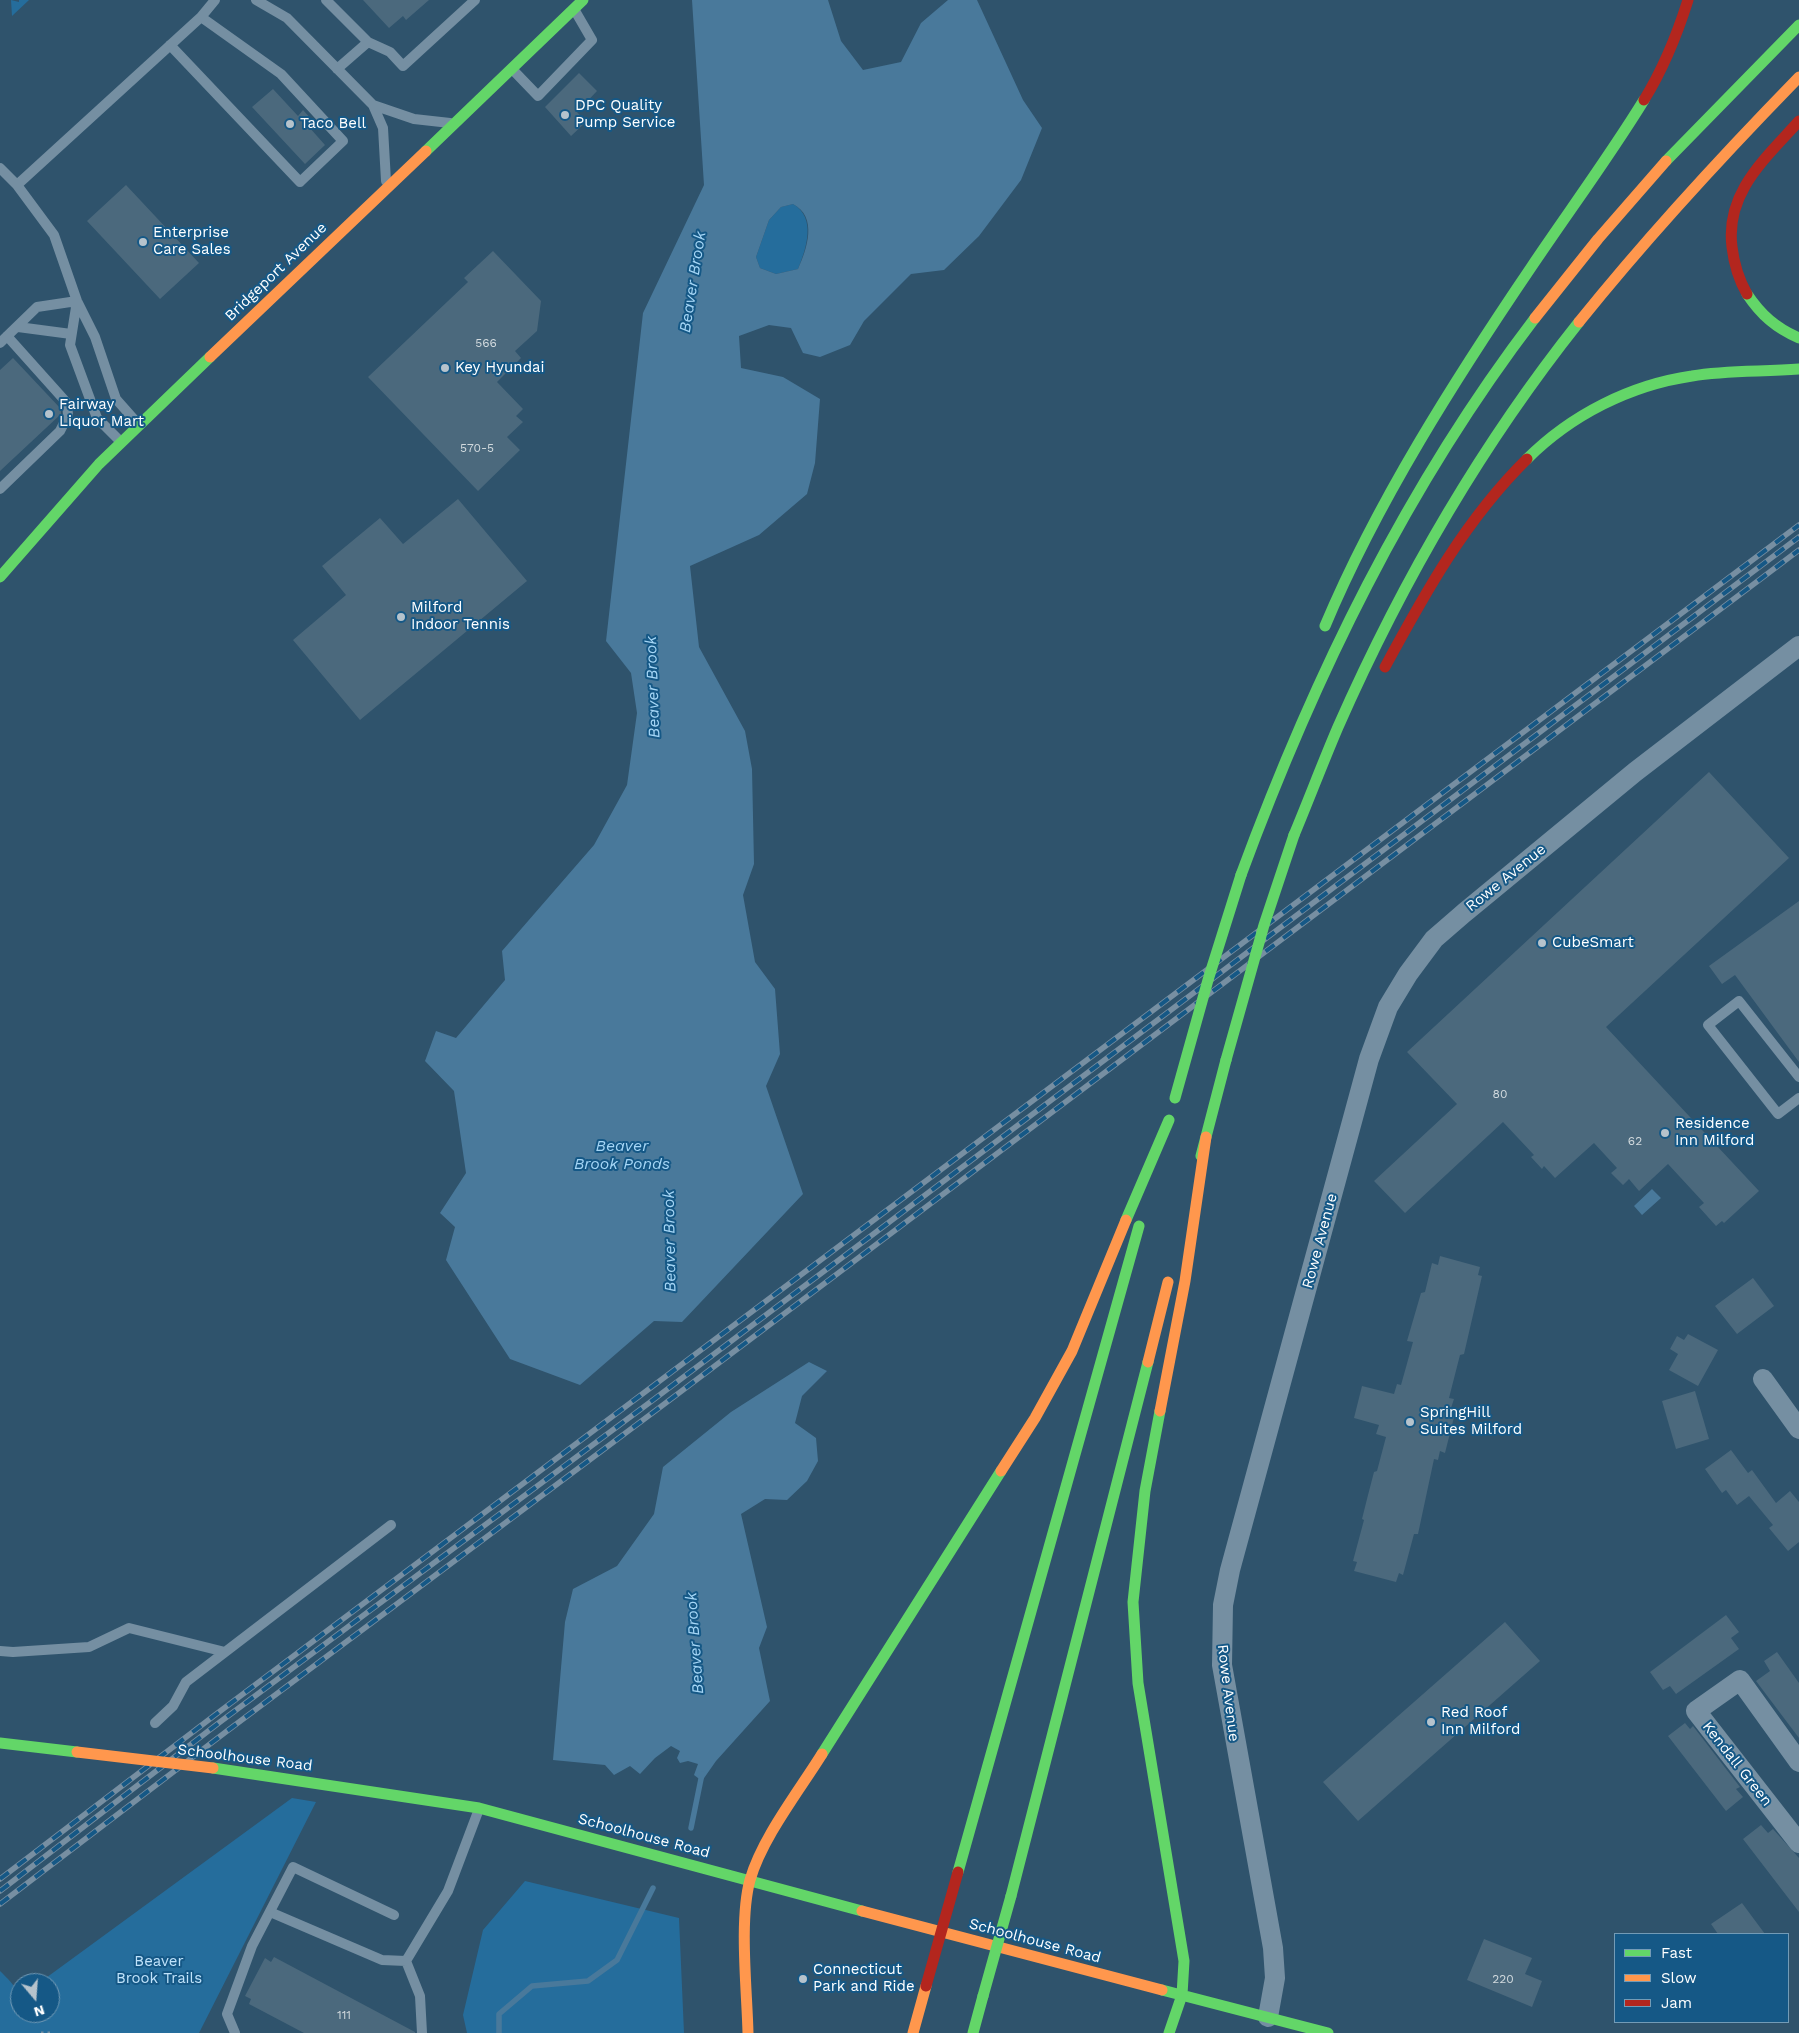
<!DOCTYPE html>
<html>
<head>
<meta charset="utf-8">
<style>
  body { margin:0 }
  #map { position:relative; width:1799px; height:2033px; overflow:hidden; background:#2f536c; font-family:"Work Sans",sans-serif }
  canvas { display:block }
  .legend { position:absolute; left:1614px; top:1933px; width:175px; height:90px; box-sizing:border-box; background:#155886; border:1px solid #739bb6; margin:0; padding:6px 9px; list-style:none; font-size:15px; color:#fff }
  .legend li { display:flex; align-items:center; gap:10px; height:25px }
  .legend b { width:25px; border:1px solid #739bb6 }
  .north { position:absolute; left:10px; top:1973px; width:50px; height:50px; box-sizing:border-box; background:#155886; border:1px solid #739bb6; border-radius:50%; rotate:162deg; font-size:14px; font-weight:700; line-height:20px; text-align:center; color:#fff }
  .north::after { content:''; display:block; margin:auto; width:18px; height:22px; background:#b6c3cc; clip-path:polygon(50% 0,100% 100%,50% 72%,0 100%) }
</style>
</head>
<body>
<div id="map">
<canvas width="1799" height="2033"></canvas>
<ul class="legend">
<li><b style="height:6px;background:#63d668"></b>Fast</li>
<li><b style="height:6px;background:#ff974d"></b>Slow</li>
<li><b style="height:6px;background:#b3261e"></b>Jam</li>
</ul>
<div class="north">N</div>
</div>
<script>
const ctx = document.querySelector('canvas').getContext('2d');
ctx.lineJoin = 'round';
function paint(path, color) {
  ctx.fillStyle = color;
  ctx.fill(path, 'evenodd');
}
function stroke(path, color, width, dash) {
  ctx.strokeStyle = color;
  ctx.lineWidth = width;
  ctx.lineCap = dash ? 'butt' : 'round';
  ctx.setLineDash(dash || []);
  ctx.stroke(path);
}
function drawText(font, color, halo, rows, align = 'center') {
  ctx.font = font + ' "Work Sans",sans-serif';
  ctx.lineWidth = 4;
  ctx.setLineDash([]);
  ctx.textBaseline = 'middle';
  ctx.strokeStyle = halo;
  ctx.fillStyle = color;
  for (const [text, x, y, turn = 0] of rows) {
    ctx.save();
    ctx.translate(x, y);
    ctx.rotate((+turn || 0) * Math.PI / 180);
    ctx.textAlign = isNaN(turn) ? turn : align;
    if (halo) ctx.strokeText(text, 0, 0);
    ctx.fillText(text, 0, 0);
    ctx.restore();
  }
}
paint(new Path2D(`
  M11,0L19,2V0H29L12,16Z
  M793,204C817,218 806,249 798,269L776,274L760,268L756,257L769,220L781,207Z
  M292,1798L316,1802L199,2033H0V1971C16,1987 20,1990 20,2013H50V1983H39Z
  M525,1881L679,1918L684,2033H467L463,2015L483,1930Z`), '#256d9c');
paint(new Path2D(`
  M692,0H828L841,41L863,70L901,62L921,23L948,0H977L1023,100L1042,128L1021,180L979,236L944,270L911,274L864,321L850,345L820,357L803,353L791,328L769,325L739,336L741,368L783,377L820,399L815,463L807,494L759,535L690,566L699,647L745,731L752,769L754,864L743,895L755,962L775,989L780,1054L766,1086L803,1194L682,1322L654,1321L580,1385L510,1359L446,1260L455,1227L440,1213L466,1173L454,1091L425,1061L436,1031L456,1038L505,980L502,951L594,845L627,785L637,713L631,673L606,641L643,313L704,185ZM793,204C818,217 807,249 798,269L776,274L760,268L756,257L769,220L781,207Z
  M1652,1189L1661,1198L1642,1215L1634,1206Z
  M809,1362L827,1371L802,1396L795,1423L816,1438L818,1461L807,1481L787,1500L765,1499L741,1514L767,1627L759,1648L770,1701L716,1761L702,1781L694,1775L698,1764L688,1761L680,1763L677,1758L680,1751L671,1746L655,1758L640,1774L630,1766L614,1775L605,1765L553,1760L565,1622L573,1589L617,1566L654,1514L663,1467L731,1412Z`), '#49799b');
stroke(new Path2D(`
  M691,1828L702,1774
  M499,2033V2014L532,1986L588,1981L617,1960L653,1888`), '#49799b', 5.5);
paint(new Path2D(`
  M363,0H429L406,20L403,16L389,28Z
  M579,73L597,91L577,112L586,122L571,136L545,107Z
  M273,89L298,116L303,110L314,122L309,127L325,145L305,164L252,107Z
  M126,185L199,263L160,299L87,221Z
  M493,251L541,301L537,331L515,351L521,358L497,382L523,409L516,416L523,422L507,437L520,450L478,491L368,377L468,282L464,278Z
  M13,358L61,409V414L0,471V370Z
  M458,499L527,581L360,720L293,640L346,595L322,566L380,518L403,544Z
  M1709,772L1789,858L1606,1027L1759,1191L1724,1223L1722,1221L1716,1226L1699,1207L1704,1203L1668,1164L1639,1191L1629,1179L1623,1185L1611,1173L1617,1168L1594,1143L1555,1178L1544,1166L1542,1169L1531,1157L1534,1155L1503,1122L1405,1213L1374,1181L1457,1104L1407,1052Z
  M1799,901V1062L1735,975L1722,984L1709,966Z
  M1440,1256L1480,1267L1478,1275L1482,1276L1464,1354L1460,1355L1449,1398L1454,1399L1451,1408L1456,1409L1445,1453L1440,1451L1438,1460L1434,1459L1418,1534H1414L1403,1575L1399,1573L1396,1582L1354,1571L1357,1562L1353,1561L1364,1520L1362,1519L1368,1495L1374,1472L1377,1471L1386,1437L1376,1434L1379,1425L1354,1418L1362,1386L1394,1394L1397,1384L1401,1385L1413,1342L1407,1341L1421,1293L1425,1292L1432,1263L1438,1265Z
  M1753,1278L1774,1306L1737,1334L1715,1306Z
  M1688,1334L1718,1350L1698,1386L1669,1370L1678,1354L1670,1349L1677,1336L1684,1340Z
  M1695,1391L1709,1439L1676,1449L1662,1401Z
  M1731,1450L1748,1473L1752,1470L1776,1503L1790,1491L1799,1502V1542L1788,1551L1769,1528L1773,1525L1749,1496L1737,1505L1726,1490L1722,1493L1705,1469Z
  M1726,1615L1739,1632L1731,1638L1739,1649L1676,1694L1670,1686L1663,1690L1650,1672Z
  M1505,1622L1540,1661L1358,1821L1323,1782Z
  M1777,1652L1799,1683V1738L1756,1681L1770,1671L1764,1661Z
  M1685,1723L1690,1729L1693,1726L1740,1787L1736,1789L1743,1797L1726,1811L1668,1736Z
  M1761,1825L1768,1833L1773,1829L1799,1858V1912L1743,1839Z
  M1742,1903L1765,1934H1718L1711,1924Z
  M1484,1939L1532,1958L1525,1974L1542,1981L1532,2007L1467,1980Z
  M274,1957L415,2032V2033H304L249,2004L251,1999L245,1996L265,1958L271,1962Z`), '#4b697d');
stroke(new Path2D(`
  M41,2033H51`), '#758fa2', 3, [2.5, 4]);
stroke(new Path2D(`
  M256,0L287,18L373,105L383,128L386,181
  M326,0L368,42
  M170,45L300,182L343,141L281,74L201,17
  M337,69L368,42L390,52L403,66L475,0
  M512,69L538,96L592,40L574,9
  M373,105L414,119L450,123
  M0,168L17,185L54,235L77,301L95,337L116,399L139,425
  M17,185L201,17L215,0
  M77,301L70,345L97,418L121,442
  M18,327L71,334
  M0,343L37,307L77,301
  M0,489L60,431L68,415L67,403L7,336
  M1799,1077L1739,1001L1708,1025L1778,1114L1799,1098
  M0,1651L13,1652L89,1647L129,1628L225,1652
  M155,1723L173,1706L186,1682L391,1525
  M270,1912L382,1960L406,1961
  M235,2033L227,2014L252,1946L293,1867L394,1915
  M422,2033L420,1996L406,1961L448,1891L479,1809`), '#758fa2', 10);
stroke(new Path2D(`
  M1763,1379L1799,1429
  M1799,1762L1740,1680L1696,1711L1799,1843
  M1268,2017L1275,1978L1273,1948L1222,1665L1223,1605L1230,1570L1369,1059L1388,1007L1408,974L1434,939L1464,913L1635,772L1799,646`), '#758fa2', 20);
stroke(new Path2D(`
  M426,151L583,0
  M1666,161L1799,25
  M1747,294C1761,315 1776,328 1799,338
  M1527,459C1571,415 1630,385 1692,376C1727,370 1763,372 1799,369
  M0,577L99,464L210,357
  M1325,626C1377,502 1456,378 1532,266C1569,211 1609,157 1644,100
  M1294,835C1309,799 1323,762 1338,727C1401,584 1482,444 1579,322
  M1241,875C1314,677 1406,487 1535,318
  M1201,1156L1226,1060
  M1126,1220L1169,1120
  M1160,1411L1145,1491L1133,1602L1138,1683L1184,1961L1182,1995L1169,2033
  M0,1743L77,1752
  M822,1754L1001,1471
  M213,1768L479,1808L862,1911
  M958,1872L1139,1226
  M1011,1896L1148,1362
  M1162,1990L1328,2033
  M973,2033L983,1996`), '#63d668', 11);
stroke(new Path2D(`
  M1535,318L1598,239L1666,161
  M1579,322C1648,236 1722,156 1799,77
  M210,357L426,151
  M1148,1362L1168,1282
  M1160,1411L1185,1281L1206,1137
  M1001,1471L1035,1418L1072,1351L1126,1220
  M862,1911L1162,1990
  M748,2033C747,1990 739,1920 750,1880C762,1838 799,1791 822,1754
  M913,2033L926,1986`), '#ff974d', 11);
stroke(new Path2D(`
  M1644,100C1663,69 1677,35 1688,0
  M1747,294C1739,280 1734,264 1732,247C1725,192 1766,158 1799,121
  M1385,667C1425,593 1466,519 1527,459`), '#b3261e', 11);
const rail = new Path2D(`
  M0,1879L215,1715L1799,525
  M0,1891L220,1722L649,1403L1799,537
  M0,1904L227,1731L655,1411L1799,550`);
stroke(rail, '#778fa2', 5.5);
stroke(rail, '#155886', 4, [11]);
stroke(new Path2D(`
  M1226,1060L1264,925L1294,835
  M1175,1098L1208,980L1241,875
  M983,1996L1011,1896`), '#63d668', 11);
stroke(new Path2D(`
  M77,1752L213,1768`), '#ff974d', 11);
stroke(new Path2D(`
  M926,1986L958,1872`), '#b3261e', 11);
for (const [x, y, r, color] of [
  [565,115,5,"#b6c3cc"],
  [290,124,5,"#b6c3cc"],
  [143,242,5,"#b6c3cc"],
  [445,368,5,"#b6c3cc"],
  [49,414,5,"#b6c3cc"],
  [401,617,5,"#b6c3cc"],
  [1542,943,5,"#b6c3cc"],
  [1665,1133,5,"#b6c3cc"],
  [1410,1422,5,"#b6c3cc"],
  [1431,1722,5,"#b6c3cc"],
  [803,1979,5,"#b6c3cc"]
]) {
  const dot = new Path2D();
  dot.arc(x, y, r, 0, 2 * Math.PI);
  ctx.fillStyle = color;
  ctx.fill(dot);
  stroke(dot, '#155886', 2);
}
drawText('12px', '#d2dade', null, [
  ["566",486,343],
  ["570-5",477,448],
  ["80",1500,1094],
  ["62",1635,1141],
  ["220",1503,1979],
  ["111",344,2015]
]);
drawText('15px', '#fff', '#155886', [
  ["DPC Quality",575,106],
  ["Pump Service",575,123],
  ["Taco Bell",300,124],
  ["Enterprise",153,233],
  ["Care Sales",153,250],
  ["Key Hyundai",455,368],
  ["Fairway",59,405],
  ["Liquor Mart",59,422],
  ["Milford",411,608],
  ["Indoor Tennis",411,625],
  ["CubeSmart",1552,943],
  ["Residence",1675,1124],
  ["Inn Milford",1675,1141],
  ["SpringHill",1420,1413],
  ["Suites Milford",1420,1430],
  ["Red Roof",1441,1713],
  ["Inn Milford",1441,1730],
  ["Connecticut",813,1970],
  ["Park and Ride",813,1987]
], 'left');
drawText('15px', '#fff', '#155886', [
  ["Bridgeport Avenue",276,272,-44],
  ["Rowe Avenue",1506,878,-39],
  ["Rowe Avenue",1320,1241,-75],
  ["Rowe Avenue",1228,1693,83],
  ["Schoolhouse Road",245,1758,7],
  ["Kendall Green",1737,1764,52],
  ["Schoolhouse Road",644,1836,15],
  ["Schoolhouse Road",1035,1941,15]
]);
drawText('15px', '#c0e3fb', '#155886', [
  ["Beaver",159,1962],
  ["Brook Trails",159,1979]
]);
drawText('italic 16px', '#a5d6f6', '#155886', [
  ["Beaver Brook",693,282,-81],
  ["Beaver Brook",653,687,-92],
  ["Beaver",622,1146],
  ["Brook Ponds",622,1164],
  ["Beaver Brook",670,1241,-91],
  ["Beaver Brook",695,1643,-94]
]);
</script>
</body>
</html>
